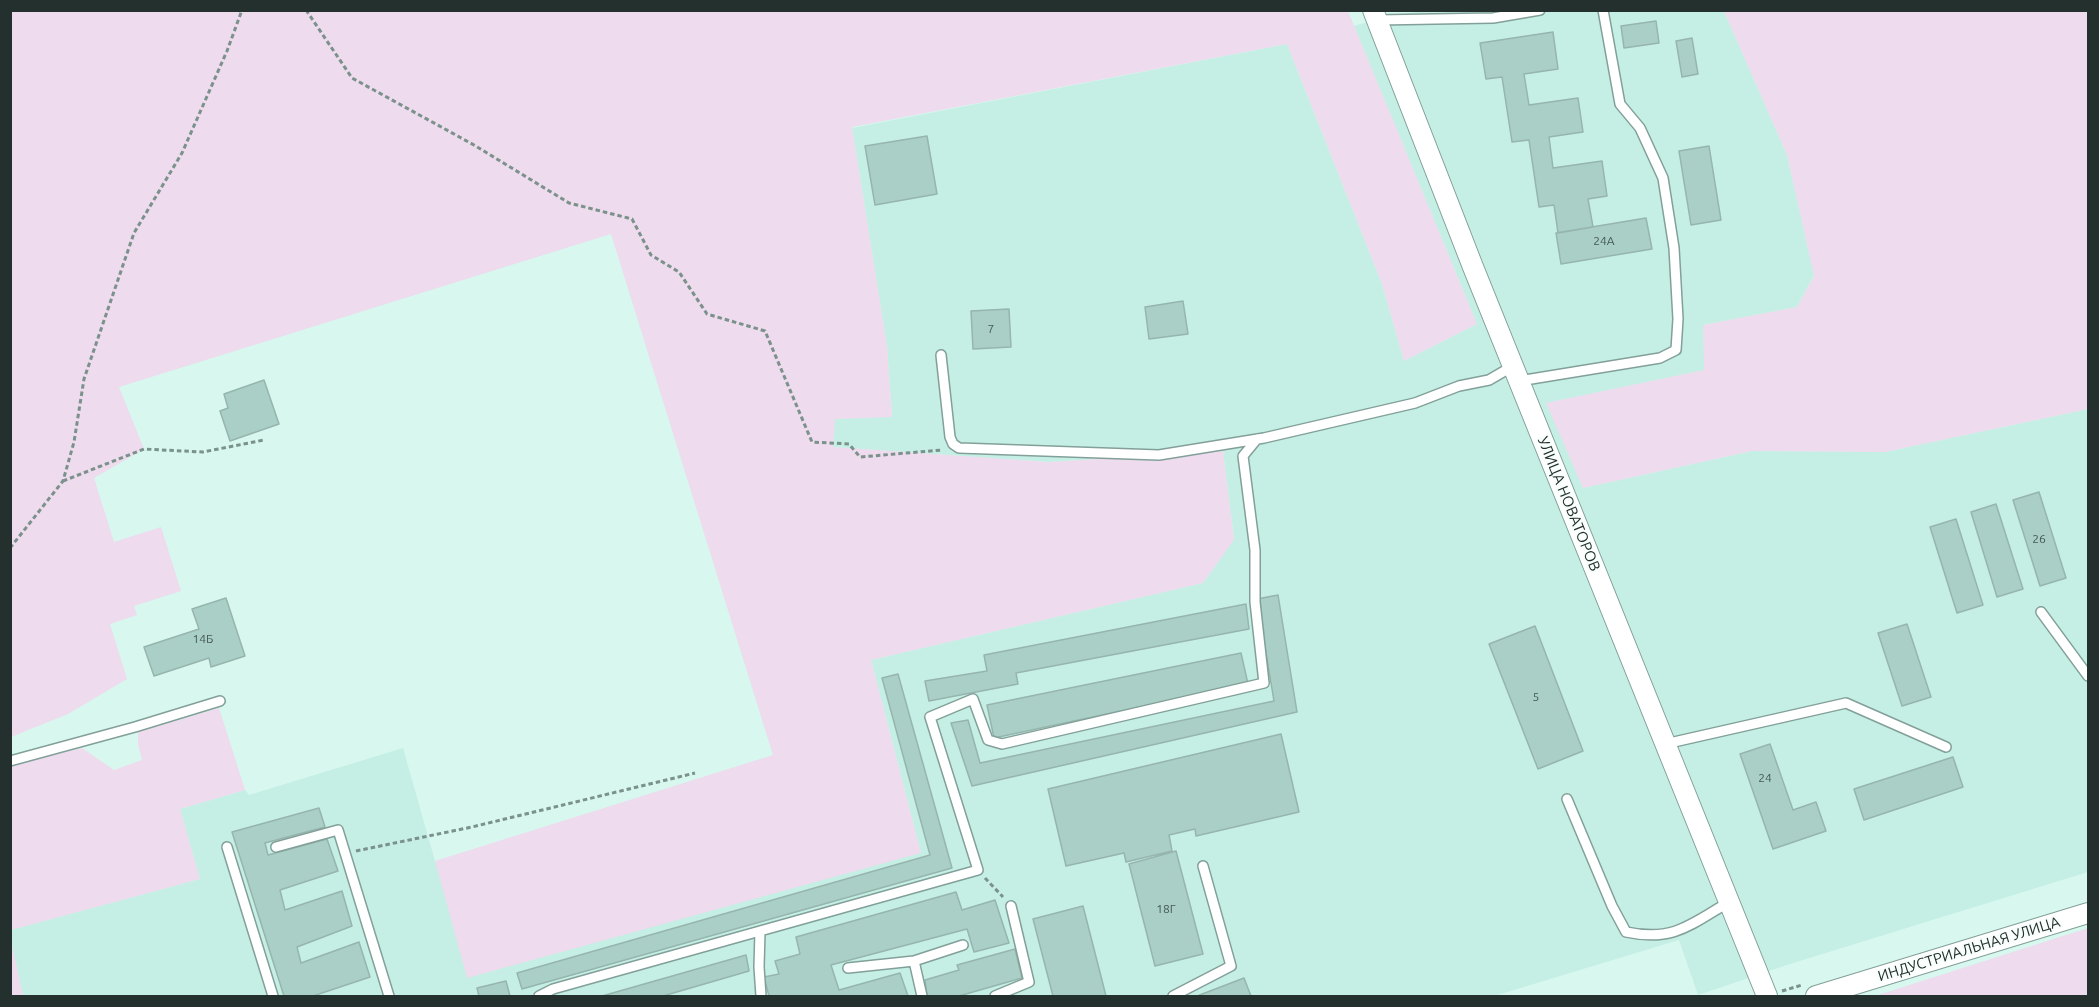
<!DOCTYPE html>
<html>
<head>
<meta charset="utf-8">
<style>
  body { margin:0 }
  #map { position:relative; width:2099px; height:1007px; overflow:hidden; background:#d7f7ef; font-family:Ubuntu,sans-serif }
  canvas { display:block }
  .frame { position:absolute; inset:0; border:12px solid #24302d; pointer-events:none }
</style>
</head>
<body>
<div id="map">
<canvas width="2099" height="1007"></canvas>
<div class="frame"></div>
</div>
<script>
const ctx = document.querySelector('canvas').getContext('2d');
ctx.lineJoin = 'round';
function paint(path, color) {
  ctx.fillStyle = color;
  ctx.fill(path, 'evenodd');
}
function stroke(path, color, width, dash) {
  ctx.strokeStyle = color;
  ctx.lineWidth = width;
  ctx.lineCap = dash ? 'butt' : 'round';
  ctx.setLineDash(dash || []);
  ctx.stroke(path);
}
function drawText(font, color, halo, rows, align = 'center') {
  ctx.font = font + ' Ubuntu,sans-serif';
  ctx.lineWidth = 4.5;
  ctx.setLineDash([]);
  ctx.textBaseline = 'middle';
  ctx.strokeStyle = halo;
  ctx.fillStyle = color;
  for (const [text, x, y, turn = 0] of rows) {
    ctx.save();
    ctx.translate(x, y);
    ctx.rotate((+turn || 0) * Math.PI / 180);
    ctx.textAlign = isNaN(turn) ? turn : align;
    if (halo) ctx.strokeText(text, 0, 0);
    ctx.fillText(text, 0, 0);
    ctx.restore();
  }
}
paint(new Path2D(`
  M1433,10L1724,11L1787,155L1814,275L1797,307L1703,325L1705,370L1547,403L1583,488L1752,451L1885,452L2088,409V872L1790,964L1698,995L1679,940L1494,996H23L11,940L10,930L200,879L180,809L245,790L249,795L403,748L435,861L921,853L871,660L1203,583L1234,539L1223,451L1049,462L833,447L834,419L892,416L887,346L852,128L1287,44L1382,284L1404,361L1477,324L1354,26L1392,15Z`), '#c5efe5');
paint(new Path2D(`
  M11,11H1348L1477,324L1404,361L1382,284L1287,44L852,127L887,346L892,417L835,419L833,447L1049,462L1223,451L1234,540L1203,583L871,660L921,853L467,978L435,861L773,755L611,234L119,387L144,449L94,478L114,542L161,527L181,591L134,606L137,615L110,624L127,679L68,714L11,737Z
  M1724,11H2088V409L1885,452L1752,451L1583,488L1546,403L1704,370L1703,325L1797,307L1814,276L1787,155Z
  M219,708L245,790L180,809L200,879L11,930V765L82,748L114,770L142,760L138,744V732Z
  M2088,928V996H1875Z
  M11,940L23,996H11Z`), '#eedbed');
const building = new Path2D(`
  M1656,21L1659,43L1624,48L1621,26Z
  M1553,32L1558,69L1524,74L1529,105L1578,98L1583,132L1549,137L1553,168L1602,161L1607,196L1588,199L1593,227L1558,233L1554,205L1539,207L1529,140L1512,142L1502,77L1486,79L1480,43Z
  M1692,38L1698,74L1682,77L1676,41Z
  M927,136L937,194L875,205L865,146Z
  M1709,146L1721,220L1691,225L1679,151Z
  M1646,218L1652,249L1561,264L1556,233Z
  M1183,301L1188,334L1149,339L1145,307Z
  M1009,309L1011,347L973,349L971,311Z
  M264,380L279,424L230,441L220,411L228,408L224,394Z
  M2039,492L2066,578L2040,586L2013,500Z
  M1996,504L2023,589L1997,597L1971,512Z
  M1956,519L1983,605L1957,613L1930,527Z
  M1278,595L1297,712L972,786L951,723L968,720L980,763L1274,701L1257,599Z
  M226,598L245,656L211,667L209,658L154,676L144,647L199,629L192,609Z
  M1246,604L1249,629L1016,673L1018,684L929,701L925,681L987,671L984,655Z
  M1907,624L1931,697L1902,706L1878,633Z
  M1535,626L1583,751L1538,769L1489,644Z
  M1241,653L1248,684L994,738L987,705Z
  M898,674L952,868L522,989L517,973L930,855L882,678Z
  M1281,734L1299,812L1196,836L1195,829L1169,835L1172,851L1126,862L1124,853L1066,866L1048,789Z
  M1770,744L1793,810L1816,802L1826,831L1773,849L1740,754Z
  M1953,757L1963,787L1864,820L1854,789Z
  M319,808L325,827L265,843L268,855L327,839L338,871L280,890L285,910L342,891L352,926L297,947L301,963L359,942L370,977L313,996H284L232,832Z
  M1176,851L1203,954L1155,966L1129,864Z
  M956,892L962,910L995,900L1009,943L974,952L967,929L831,965L839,990L900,973L908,996H769L764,977L779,974L775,961L800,954L796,937Z
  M1083,906L1106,996H1053L1033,919Z
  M1015,949L1022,978L959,996H927L925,980L959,970L957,965Z
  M746,955L749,971L663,996H602Z
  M1244,978L1251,996H1197Z
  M506,981L510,996H479L477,988Z`);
paint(building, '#a9cfc6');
stroke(building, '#96b5ad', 1.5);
const service = new Path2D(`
  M1377,20L1493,18L1540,10
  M941,355L950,437L953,444L959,448L1159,455L1264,438L1415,403L1459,386L1489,380L1513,366
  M1519,381L1660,358L1676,350L1678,319L1674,248L1663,178L1640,128L1620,104L1603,10
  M2041,612L2088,676
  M1665,744L1846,703L1946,747
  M10,761L135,727L220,701
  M1567,799L1612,906L1626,932C1673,942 1690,925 1729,902
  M227,847L273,996
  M276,847L338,830L389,996
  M914,961L963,945
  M848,968L914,961L922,996
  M539,996L553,989L760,931
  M761,996L759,967L760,931L978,870L930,717L973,699L988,740L1002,744L1264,683L1255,602V550L1243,456L1257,439
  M995,996L1029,982L1011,906
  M1173,996L1231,966L1203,866`);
const minor = new Path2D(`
  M1373,10L1473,267L1767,996
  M1816,996L2088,913`);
stroke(service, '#82a099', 12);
stroke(minor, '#82a099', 22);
stroke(new Path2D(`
  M306,10L352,78L474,145L569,203L632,219L651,255L679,272L707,314L765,331L812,442L849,444L860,457L942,450
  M63,481L144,449L203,452L264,440
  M10,548L63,481L74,442L84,379L134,233L182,153L227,51L242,10
  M356,851L472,827L695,773
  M985,878L1003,897
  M1782,991L1802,985`), '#7b918b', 3, [4.5, 3]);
stroke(service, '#fff', 9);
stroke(minor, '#fff', 20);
drawText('12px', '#455853', null, [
  ["24А",1604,241],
  ["7",991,329],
  ["26",2039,539],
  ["14Б",203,639],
  ["5",1536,697],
  ["24",1765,778],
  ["18Г",1166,909]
]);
drawText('15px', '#24302d', '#f8fefc', [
  ["УЛИЦА НОВАТОРОВ",1569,504,68],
  ["ИНДУСТРИАЛЬНАЯ УЛИЦА",1969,949,-17]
]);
</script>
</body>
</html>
